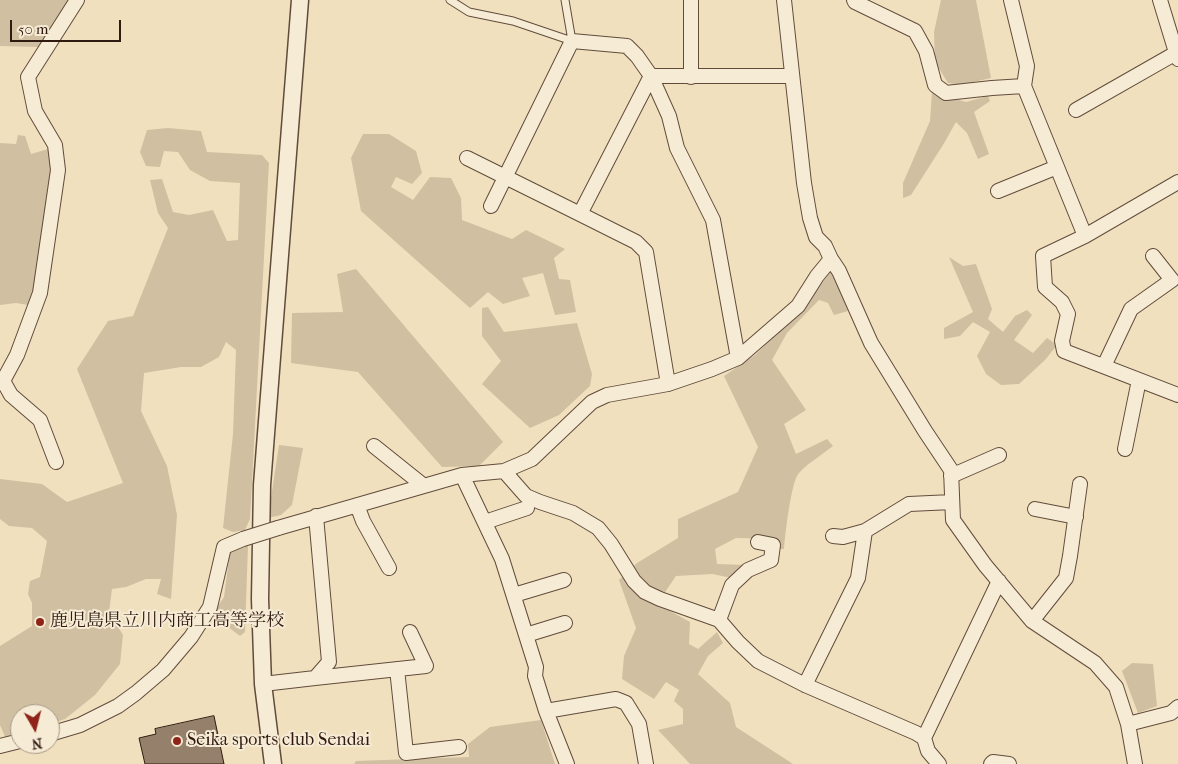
<!DOCTYPE html>
<html>
<head>
<meta charset="utf-8">
<style>
  body { margin:0 }
  #map { position:relative; width:1178px; height:764px; overflow:hidden; background:#f1e0be; font-family:"IM FELL French Canon",serif }
  canvas { display:block }
  .north { position:absolute; left:10px; top:704px; width:50px; height:50px; box-sizing:border-box; background:#f6ebd5; border:1px solid #a79887; border-radius:50%; rotate:172deg; font-size:14px; font-weight:700; line-height:20px; text-align:center; color:#311b11 }
  .north::after { content:''; display:block; margin:auto; width:18px; height:22px; background:#8f2418; clip-path:polygon(50% 0,100% 100%,50% 72%,0 100%) }
  .scale { position:absolute; left:10px; top:20px; width:111px; height:22px; box-sizing:border-box; border:2px solid #311b11; border-top:0; padding-left:6px; font-size:15px; line-height:18px; white-space:nowrap; color:#311b11; -webkit-text-stroke:4px #f6ebd5; paint-order:stroke }
</style>
</head>
<body>
<div id="map">
<canvas width="1178" height="764"></canvas>
<div class="north">N</div>
<div class="scale">50 m</div>
</div>
<script>
const ctx = document.querySelector('canvas').getContext('2d');
ctx.lineJoin = 'round';
function paint(path, color) {
  ctx.fillStyle = color;
  ctx.fill(path, 'evenodd');
}
function stroke(path, color, width, dash) {
  ctx.strokeStyle = color;
  ctx.lineWidth = width;
  ctx.lineCap = dash ? 'butt' : 'round';
  ctx.setLineDash(dash || []);
  ctx.stroke(path);
}
function drawText(font, color, halo, rows, align = 'center') {
  ctx.font = font + ' "IM FELL French Canon","Noto Serif JP",serif';
  ctx.lineWidth = 4;
  ctx.setLineDash([]);
  ctx.textBaseline = 'middle';
  ctx.strokeStyle = halo;
  ctx.fillStyle = color;
  for (const [text, x, y, turn = 0] of rows) {
    ctx.save();
    ctx.translate(x, y);
    ctx.rotate((+turn || 0) * Math.PI / 180);
    ctx.textAlign = isNaN(turn) ? turn : align;
    if (halo) ctx.strokeText(text, 0, 0);
    ctx.fillText(text, 0, 0);
    ctx.restore();
  }
}
paint(new Path2D(`
  M0,0H71L39,47L0,46Z
  M941,0H976L991,78L961,85L948,83L935,62L934,32Z
  M932,92L966,102L988,96L990,101L974,112L989,154L978,159L967,133L956,122L943,145L911,195L903,198V183L930,121Z
  M168,128L201,131L207,152L262,155L269,163L250,519L245,530L233,532L223,528L233,434L236,350L226,342L219,357L201,367H181L144,373L141,411L167,466L177,515L171,599L157,594L161,579H146L126,587L112,589L109,612L123,635L120,664L95,695L65,719L50,724V714H20V734L6,739L0,725V646L32,626V603L28,594L30,581L40,577L47,541L32,528L9,526L0,519V479L42,484L67,502L123,483L77,369L108,321L133,316L168,228L158,213L150,180L162,179L173,212L189,215L213,210L227,241L238,240L240,183L210,181L190,170L178,152L164,151L160,167L146,166L140,152L147,130Z
  M363,134H389L416,151L422,173L412,184L396,177L391,187L413,200L430,177L451,178L461,198L462,220L512,239L526,230L565,249L554,258L559,279L570,280L576,312L555,315L543,273L522,278L530,296L503,304L488,292L470,308L361,211L351,158Z
  M18,135L25,136L31,154L48,149L51,165L35,285L28,305L16,303L0,305V143L16,144Z
  M949,257L963,266L976,264L992,309L988,319L1003,332L1015,316L1027,310L1032,315L1014,340L1033,353L1047,338L1057,345L1045,360L1019,384L1001,385L986,374L977,356L990,332L973,322L960,336L944,339V328L973,312Z
  M356,269L503,442L479,466L442,467L358,372L291,363L292,313L343,312L337,274Z
  M832,270L848,311L834,315L828,303L819,300L787,333L772,360L806,410L784,424L796,454L827,439L833,446C823,454 807,464 799,473C791,481 785,536 784,549H778L774,539L736,538L715,549L717,564L745,565L732,578L712,574L676,576L657,604L690,622L689,644L698,649L717,632L723,643L708,656L698,674L730,703L736,727L793,764H690L658,730L683,724V709L674,701L679,690L666,682L654,699L622,679L624,656L636,628L619,580L637,563L678,538V519L738,492L758,447L724,376L755,355L802,310Z
  M488,307L504,332L577,323L592,374L590,386L559,415L530,428L482,384L501,361L482,336V308Z
  M279,445L303,448L292,505L281,515L268,518Z
  M248,546L245,632L240,636L212,615L224,597L230,551Z
  M1132,663L1153,664L1157,706L1138,713L1122,671Z
  M541,720L555,764H354L356,761L469,757L468,744L490,727Z`), '#d0bfa1');
const building = new Path2D(`
  M214,716L224,764H145L139,738L156,734L155,729Z`);
paint(building, '#95816b');
stroke(building, '#311b11', 1);
const service = new Path2D(`
  M450,0L469,12L513,21L572,41L565,0`);
const minor = new Path2D(`
  M784,0L804,183L810,218L816,237L825,246L831,259L839,271L871,343L925,431L951,470L953,520L985,565L1032,621L1095,663L1116,687L1128,724L1135,764
  M854,0L855,2L915,31L926,51L935,85L946,93L992,88L1024,86
  M1011,0L1027,66L1024,86L1085,236
  M1160,0L1178,59
  M691,77V0
  M1076,110L1176,53
  M467,158L580,214L651,76L637,56L627,46L572,41L491,206
  M1178,182L1085,236L1043,256L1045,287L1062,302L1068,314L1062,341L1064,351L1178,395
  M998,191L1057,167
  M580,214L636,242L646,252L668,384
  M738,358L713,220L677,148L669,116L651,76H792
  M1104,366L1131,309L1172,280L1153,256
  M374,446L424,486
  M1125,449L1139,380
  M56,462L40,420L11,395L3,381L17,355L40,293L58,170L55,145L35,111L28,77L77,0
  M504,471L526,496L540,502L573,513L598,528L611,544L634,581L645,592L660,599L719,620L738,642L758,661L805,685L916,733L924,738L928,751L939,764
  M462,475L502,559L536,667L535,676L546,711L567,764
  M951,476L999,455
  M357,505L363,521L389,568
  M1035,509L1076,517
  M485,522L527,508
  M278,528L462,475L504,471L532,459L592,402L607,395L668,384L712,369L738,358L798,306L817,276L831,259
  M833,536L843,537L865,531L909,504L952,502
  M514,595L564,580
  M719,620L732,585L748,570L771,560L773,545L758,542
  M1032,621L1066,578L1070,556L1080,484
  M526,635L565,623
  M397,669L406,753L459,747
  M315,678L426,666L410,632
  M263,684L315,678L329,662L316,516
  M805,685L858,578L865,531
  M546,711L616,699L626,703L639,724L646,764
  M1128,724L1171,713L1178,707
  M50,734L80,725L118,706L136,693L163,670L191,637L210,607L224,547L243,539
  M924,738L999,581
  M0,746L20,741
  M991,764L993,762L1009,764`);
const tertiary = new Path2D(`
  M273,764L263,684L260,599L262,485L300,0`);
stroke(service, '#614c3c', 9);
stroke(minor, '#614c3c', 16);
stroke(tertiary, '#614c3c', 19);
stroke(service, '#f6ebd5', 7);
stroke(minor, '#f6ebd5', 14);
stroke(tertiary, '#f6ebd5', 16);
const minorBridge = new Path2D(`
  M243,539L278,528`);
stroke(minorBridge, '#614c3c', 16, []);
stroke(minorBridge, '#f6ebd5', 14);
for (const [x, y, r, color] of [
  [40,622,5,"#8f2418"],
  [177,741,5,"#8f2418"]
]) {
  const dot = new Path2D();
  dot.arc(x, y, r, 0, 2 * Math.PI);
  ctx.fillStyle = color;
  ctx.fill(dot);
  stroke(dot, '#f6ebd5', 2);
}
drawText('18px', '#311b11', '#f6ebd5', [
  ["鹿児島県立川内商工高等学校",50,622],
  ["Seika sports club Sendai",187,741]
], 'left');
</script>
</body>
</html>
